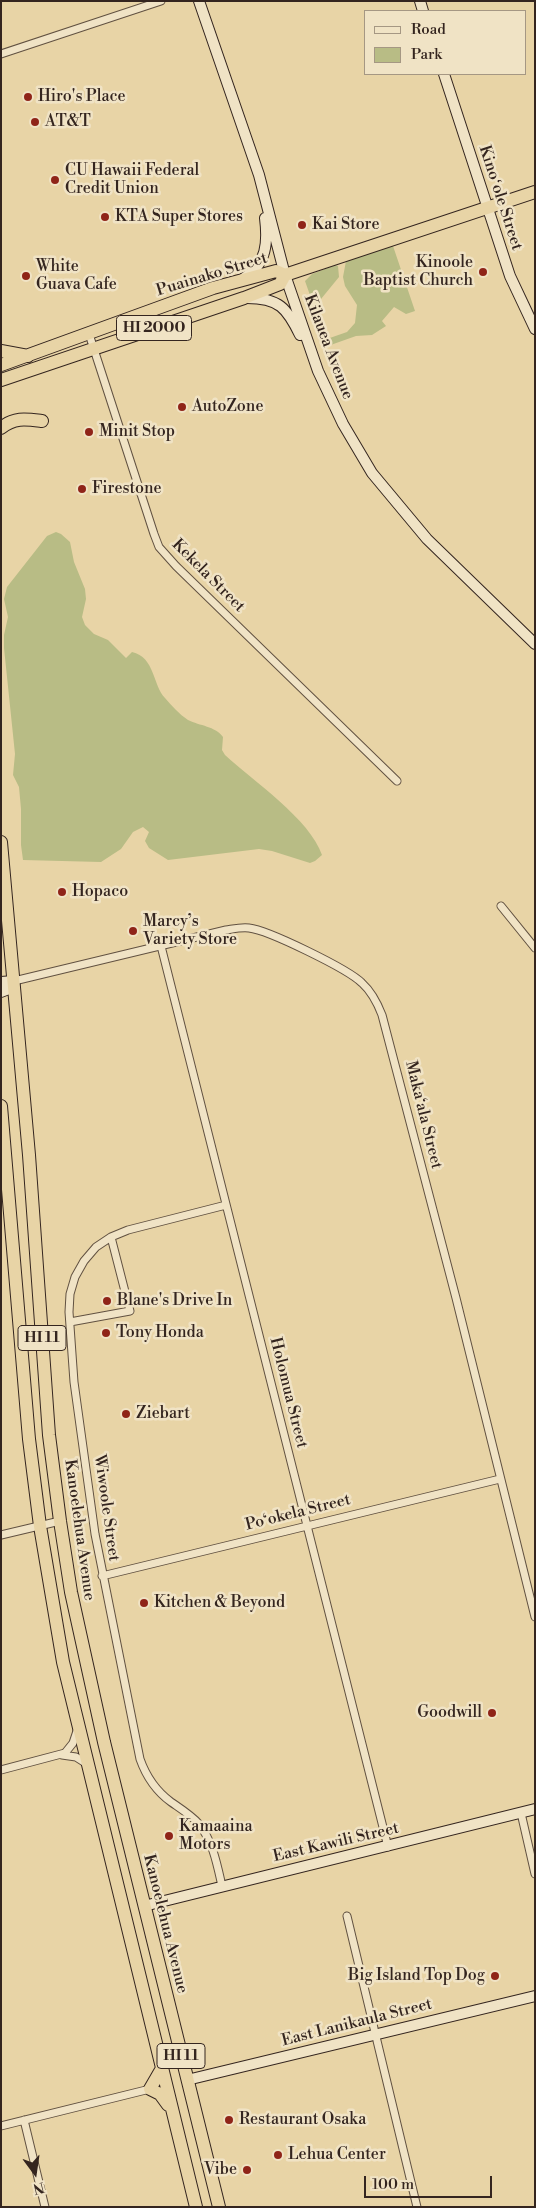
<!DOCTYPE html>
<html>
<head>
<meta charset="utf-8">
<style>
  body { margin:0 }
  #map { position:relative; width:536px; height:2208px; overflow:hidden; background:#e8d4a6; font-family:"Libre Bodoni",serif }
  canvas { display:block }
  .frame { position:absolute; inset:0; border:2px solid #34251f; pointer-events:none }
  .legend { position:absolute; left:364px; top:10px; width:162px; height:65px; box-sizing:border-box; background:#f0e3c5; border:1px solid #a59783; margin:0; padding:6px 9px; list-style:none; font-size:15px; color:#34251f }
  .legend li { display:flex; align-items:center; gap:10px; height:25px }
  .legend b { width:25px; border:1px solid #a59783 }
  .north { position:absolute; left:10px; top:2148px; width:50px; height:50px; -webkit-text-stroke:4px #f0e3c5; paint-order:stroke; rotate:166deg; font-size:14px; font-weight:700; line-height:20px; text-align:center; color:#34251f }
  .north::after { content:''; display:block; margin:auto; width:18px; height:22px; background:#34251f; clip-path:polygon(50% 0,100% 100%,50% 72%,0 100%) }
  .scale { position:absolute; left:364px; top:2176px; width:128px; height:22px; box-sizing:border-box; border:2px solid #34251f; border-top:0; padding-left:6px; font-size:15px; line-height:18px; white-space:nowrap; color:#34251f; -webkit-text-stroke:4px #f0e3c5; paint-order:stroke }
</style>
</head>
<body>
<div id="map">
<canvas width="536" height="2208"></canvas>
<div class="frame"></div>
<ul class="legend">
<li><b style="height:6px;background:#f0e3c5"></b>Road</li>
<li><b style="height:14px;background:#b8bc85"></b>Park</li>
</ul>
<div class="north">N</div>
<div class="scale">100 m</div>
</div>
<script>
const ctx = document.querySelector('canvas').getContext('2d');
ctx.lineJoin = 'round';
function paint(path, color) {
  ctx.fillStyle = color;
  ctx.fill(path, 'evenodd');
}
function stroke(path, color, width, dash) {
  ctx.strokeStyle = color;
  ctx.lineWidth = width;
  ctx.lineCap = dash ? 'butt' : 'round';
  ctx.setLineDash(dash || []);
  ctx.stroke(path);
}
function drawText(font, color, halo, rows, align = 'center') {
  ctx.font = font + ' "Libre Bodoni",serif';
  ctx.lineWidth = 5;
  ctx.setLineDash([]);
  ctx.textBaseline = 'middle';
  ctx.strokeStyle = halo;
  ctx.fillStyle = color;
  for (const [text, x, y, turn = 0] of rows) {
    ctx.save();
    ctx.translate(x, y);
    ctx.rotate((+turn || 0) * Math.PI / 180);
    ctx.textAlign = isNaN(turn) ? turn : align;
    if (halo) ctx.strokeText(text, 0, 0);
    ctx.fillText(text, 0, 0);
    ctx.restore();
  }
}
paint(new Path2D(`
  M393,246L415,311L406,314L394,307L382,321L386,326L372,335L356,336L325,347L324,340L347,332L355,323L357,305L345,286L343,277L346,261Z
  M335,265L338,266L339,277L321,299L311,298L305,281L312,274Z
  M56,532L61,534L70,542L74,562L85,589L86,599L82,617L85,625L94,634L108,640L126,658L132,652C155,657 153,686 165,698C172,706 179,714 188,720C200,726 215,726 223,737L222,750L225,755C253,781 310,819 322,855L315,861L310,863L272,851L259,849L168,860L149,848L145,841L149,832L143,827L133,832L121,849L101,862L23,860L21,845V809L19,787L13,775L15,754L4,648V635L8,617L4,599L7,587L47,536Z`), '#b8bc85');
const street = new Path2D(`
  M1,54L161,1
  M89,334L154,534L159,547L176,566L397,781
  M501,906L535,948
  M161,946L388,1847
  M14,981L226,930C233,929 241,927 249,928C268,930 348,969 362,983C372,992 377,1002 382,1015L456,1298L535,1617
  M70,1322L130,1311L111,1237
  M1,1535L60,1521
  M102,1576L500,1479
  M62,1755L76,1757L87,1764
  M1,1770L65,1753L73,1743L78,1728
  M521,1813L535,1874
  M222,1886C217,1864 213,1842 199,1824C191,1815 181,1809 171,1802C156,1791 146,1776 140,1759L95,1534L74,1382L69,1312L70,1294L75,1277L84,1261L96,1247L111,1237L128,1230L226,1205
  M347,1916L417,2207
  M24,2120L45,2207
  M1,2126L150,2089`);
const secondary = new Path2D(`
  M199,1L259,175L285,275L318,371L343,424L372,473L427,539L535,644
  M420,1L423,11
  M444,74L510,276L535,329
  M244,278C267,264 268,242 265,218
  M247,298C279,298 287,308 300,335
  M1,982L14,981
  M1,992L14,987
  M144,1906L535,1809
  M187,2080L535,1996`);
const highway = new Path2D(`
  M285,275L535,192
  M1,351L28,356
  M1,365L213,288L276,271L285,275
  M1,380L244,298L280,284L285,275
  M1,428C14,417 26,419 42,421
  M1,842L29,1155L49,1435L60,1521L71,1592L104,1742L219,2207
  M1,1106L29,1439L40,1526L63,1662L196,2207
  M161,2070L150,2089L160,2094L168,2105`);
stroke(street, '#615141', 9);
stroke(secondary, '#34251f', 12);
stroke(highway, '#34251f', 14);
stroke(street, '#f0e3c5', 7);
stroke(secondary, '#f0e3c5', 10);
stroke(highway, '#e8d4a6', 12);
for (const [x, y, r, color] of [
  [28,97,5,"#8f2418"],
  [35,122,5,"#8f2418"],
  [55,180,5,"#8f2418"],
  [105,217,5,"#8f2418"],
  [302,225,5,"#8f2418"],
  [483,272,5,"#8f2418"],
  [26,276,5,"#8f2418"],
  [182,407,5,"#8f2418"],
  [89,432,5,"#8f2418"],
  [82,489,5,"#8f2418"],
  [62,892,5,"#8f2418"],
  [133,931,5,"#8f2418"],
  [107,1301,5,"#8f2418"],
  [106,1333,5,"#8f2418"],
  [126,1414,5,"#8f2418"],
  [144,1603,5,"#8f2418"],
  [492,1713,5,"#8f2418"],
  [169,1836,5,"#8f2418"],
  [495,1976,5,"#8f2418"],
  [229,2120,5,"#8f2418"],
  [278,2155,5,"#8f2418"],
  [247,2170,5,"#8f2418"]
]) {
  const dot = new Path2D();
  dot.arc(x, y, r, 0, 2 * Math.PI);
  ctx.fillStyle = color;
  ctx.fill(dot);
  stroke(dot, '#f0e3c5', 2);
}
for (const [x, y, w] of [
  [154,328,75],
  [42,1338,48],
  [181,2056,48]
]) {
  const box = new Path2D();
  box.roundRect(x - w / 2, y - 12.5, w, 25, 4);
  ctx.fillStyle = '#f0e3c5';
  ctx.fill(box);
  stroke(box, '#34251f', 1);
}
drawText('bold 15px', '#34251f', null, [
  ["HI 2000",154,328],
  ["HI 11",42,1338],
  ["HI 11",181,2056]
]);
drawText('16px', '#34251f', '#f0e3c5', [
  ["Hiro's Place",38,97],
  ["AT&T",45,122],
  ["CU Hawaii Federal",65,171],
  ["Credit Union",65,189],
  ["KTA Super Stores",115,217],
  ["Kai Store",312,225],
  ["Kinoole",473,263,"right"],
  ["Baptist Church",473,281,"right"],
  ["White",36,267],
  ["Guava Cafe",36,285],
  ["AutoZone",192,407],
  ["Minit Stop",99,432],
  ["Firestone",92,489],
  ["Hopaco",72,892],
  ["Marcy’s",143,922],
  ["Variety Store",143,940],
  ["Blane's Drive In",117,1301],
  ["Tony Honda",116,1333],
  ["Ziebart",136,1414],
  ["Kitchen & Beyond",154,1603],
  ["Goodwill",482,1713,"right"],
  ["Kamaaina",179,1827],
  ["Motors",179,1845],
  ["Big Island Top Dog",485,1976,"right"],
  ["Restaurant Osaka",239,2120],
  ["Lehua Center",288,2155],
  ["Vibe",237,2170,"right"]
], 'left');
drawText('16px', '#34251f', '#f0e3c5', [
  ["Kinoʻole Street",500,198,72],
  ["Puainako Street",212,275,-17],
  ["Kilauea Avenue",328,347,69],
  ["Kekela Street",208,576,45],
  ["Maka‘ala Street",423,1115,76],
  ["Holomua Street",288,1393,76],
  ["Wiwoole Street",106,1508,82],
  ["Po‘okela Street",298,1513,-14],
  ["Kanoelehua Avenue",79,1530,82],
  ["East Kawili Street",336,1843,-13],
  ["Kanoelehua Avenue",165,1924,76],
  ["East Lanikaula Street",357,2023,-14]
]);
</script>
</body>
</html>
